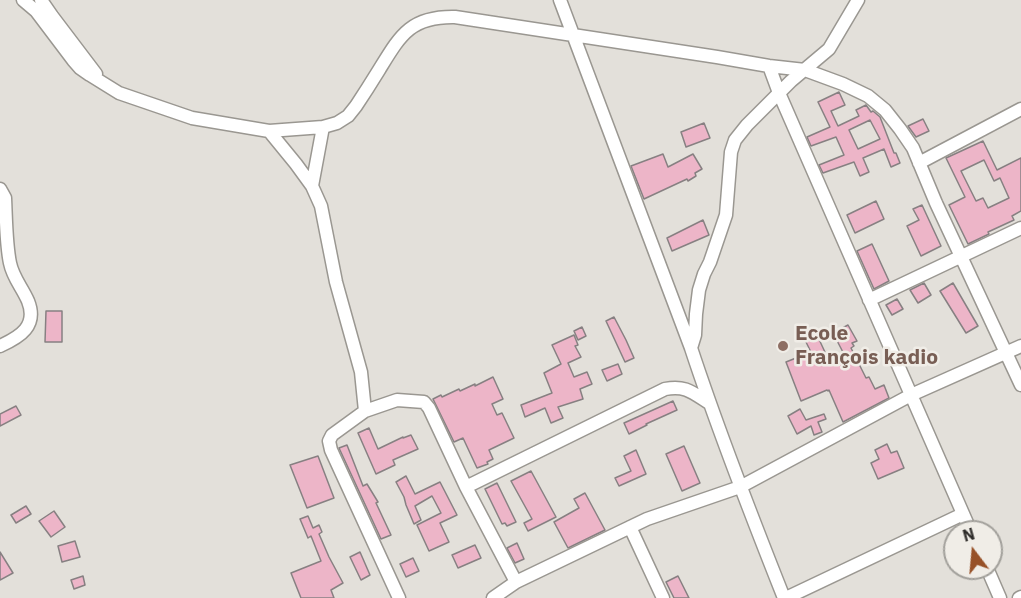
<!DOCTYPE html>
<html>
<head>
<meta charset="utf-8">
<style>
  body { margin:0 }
  #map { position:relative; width:1021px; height:598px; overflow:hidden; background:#e3e0da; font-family:"IBM Plex Sans",sans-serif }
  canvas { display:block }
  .north { position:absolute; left:943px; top:520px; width:60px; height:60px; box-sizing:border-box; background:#f0ede7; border:2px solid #a2a09b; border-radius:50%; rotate:344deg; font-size:16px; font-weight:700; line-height:24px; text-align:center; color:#2e2c2a }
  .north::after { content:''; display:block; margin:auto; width:21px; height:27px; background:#975128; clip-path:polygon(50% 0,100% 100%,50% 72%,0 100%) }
</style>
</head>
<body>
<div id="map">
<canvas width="1021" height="598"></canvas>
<div class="north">N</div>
</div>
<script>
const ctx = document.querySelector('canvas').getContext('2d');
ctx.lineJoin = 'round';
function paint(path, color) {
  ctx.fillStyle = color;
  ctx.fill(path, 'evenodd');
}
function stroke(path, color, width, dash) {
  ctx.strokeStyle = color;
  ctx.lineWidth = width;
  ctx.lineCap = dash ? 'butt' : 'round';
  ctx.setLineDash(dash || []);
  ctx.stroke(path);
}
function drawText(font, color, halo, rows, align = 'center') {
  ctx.font = font + ' "IBM Plex Sans",sans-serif';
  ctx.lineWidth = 5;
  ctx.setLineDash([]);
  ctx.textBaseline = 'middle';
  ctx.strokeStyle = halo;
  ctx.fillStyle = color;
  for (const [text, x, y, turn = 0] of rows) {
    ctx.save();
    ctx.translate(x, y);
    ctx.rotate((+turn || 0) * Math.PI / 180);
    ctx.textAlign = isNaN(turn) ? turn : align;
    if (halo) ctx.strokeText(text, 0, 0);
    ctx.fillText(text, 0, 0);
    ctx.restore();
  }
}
const building = new Path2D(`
  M839,92L845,105L831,111L838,126L859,116L856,110L866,105L871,112L873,111L880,117L894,153H896L900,163L891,167L884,149L863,158L869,172L860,176L854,162L823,173L819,165L844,155L836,137L811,146L807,137L830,127L818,102ZM870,120L880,139L858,149L849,130Z
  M923,119L929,131L916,137L908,126Z
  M704,123L710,138L686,147L681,132Z
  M983,141L997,170L1021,158V211L1012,216L1014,220L988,232L989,234L968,244L949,205L965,197L946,158ZM984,160L994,181L1000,178L1009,198L988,208L983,198L976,201L961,171Z
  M663,154L668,167L693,154L702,169L695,173L696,176L688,181L687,179L644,199L631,166Z
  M876,201L884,219L855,233L847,215Z
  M922,205L941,246L921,256L907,226L919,220L913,209Z
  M703,220L709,235L672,251L667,238Z
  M872,244L889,281L874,289L857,251Z
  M924,283L931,295L918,303L910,290Z
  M953,283L978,326L966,333L940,291Z
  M897,299L903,309L892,315L886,305Z
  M46,311H62V342H45Z
  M614,317L626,340L634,358L625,362L606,321Z
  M848,325L857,341L852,343L854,346L851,348L866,378L869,377L875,389L884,385L889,398L843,422L829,390L828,391L827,390L801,401L786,362L811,352L805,340L817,335L831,365L846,358L833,333Z
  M582,327L586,336L578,340L574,331Z
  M574,335L578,345L575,346L581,357L568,363L574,377L587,372L592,384L580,389L583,399L558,407L563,418L551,423L545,408L525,417L521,405L552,393L544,373L561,364L552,345Z
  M618,364L622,374L607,381L602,370Z
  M493,377L503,399L492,404L497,415L502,413L514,438L489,450L493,459L487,462L488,464L477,468L463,438L454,442L436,405L433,399L441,395L442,397L459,389L460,391L475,384V386Z
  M673,401L677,410L646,424L647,425L629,434L624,423Z
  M16,406L21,415L0,426V414Z
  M800,409L806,420L824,414L826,419L818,422L822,432L814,435L811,426L797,434L788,416Z
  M369,428L378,449L403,437V438L411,435L418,449L393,460L395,465L376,474L358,433Z
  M887,444L891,453L897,451L904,468L878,479L871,463L879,459L875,450Z
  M347,445L363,486L367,484L378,502L376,503L391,535L381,539L339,448Z
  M684,446L700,483L682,491L666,454Z
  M636,450L646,474L619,486L615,478L631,471L624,456Z
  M318,456L334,498L307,508L290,465Z
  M531,471L556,517L528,531L524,523L532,519L511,481Z
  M406,476L415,494L440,482L457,515L440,523L449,542L429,551L417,525L441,513L432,496L415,506L421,520L414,524L406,505L404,497L396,482Z
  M497,483L516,522L507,526L505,523L502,524L485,489Z
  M585,493L605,530L568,548L554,522L579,508L574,499Z
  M26,506L31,514L16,523L11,515Z
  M54,511L65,527L51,537L39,521Z
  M308,516L313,528L319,525L322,532L319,534L329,557L343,583L331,590L334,598H301L291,573L321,561L311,536L308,538L300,519Z
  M75,541L80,557L62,562L58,546Z
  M517,543L524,559L515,563L507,548Z
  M475,545L481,558L458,568L452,555Z
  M0,552L13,573L0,580Z
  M360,552L370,575L361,580L350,557Z
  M413,558L419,571L406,577L400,564Z
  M83,576L85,585L74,589L71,580Z
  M678,576L689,598H674L666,582Z`);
paint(building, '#edb5c8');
stroke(building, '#878082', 1.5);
const minor = new Path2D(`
  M23,0L36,11L73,60L80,68L90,75L119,93L192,118L269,131L323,127L337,123L348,116L356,106C364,94 371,83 379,70C400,36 410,16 455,17L717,57L769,66L805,70L843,84L868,96L885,110L900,129L913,148L936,203L1021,385
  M41,0L52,16L96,74
  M560,0L691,348C719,433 751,515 784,598
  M769,66L779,93L971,532
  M269,131L296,164L312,186L321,206L336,282L361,372L365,411
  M919,163L1021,109
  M312,186L323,127
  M0,189L5,198C6,218 6,244 10,263C13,278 22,287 28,301C38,326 20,337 0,346
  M869,300L1021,228
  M691,348L695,335L696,314L699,290L704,274L710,262L726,215L731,152L735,140L747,125L791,81L829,49L858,0
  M466,487L665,389C685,385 692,392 709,403
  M630,527L663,598
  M987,568L1000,598
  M399,598L331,450L329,441L332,435L365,411L397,400L424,402L429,408L466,487L516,582
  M493,598L516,582L647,519L740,487L911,395L1021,346
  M786,598L963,514
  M1019,598L1021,597`);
stroke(minor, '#9a9791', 15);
stroke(minor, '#fff', 12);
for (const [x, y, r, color] of [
  [783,346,6,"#8d6e63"]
]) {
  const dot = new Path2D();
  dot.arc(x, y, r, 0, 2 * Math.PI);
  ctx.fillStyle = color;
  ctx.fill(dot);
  stroke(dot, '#f0ede7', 2);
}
drawText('bold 21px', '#785e54', '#f0ede7', [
  ["Ecole",795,334],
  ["François kadio",795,358]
], 'left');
</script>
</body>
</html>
